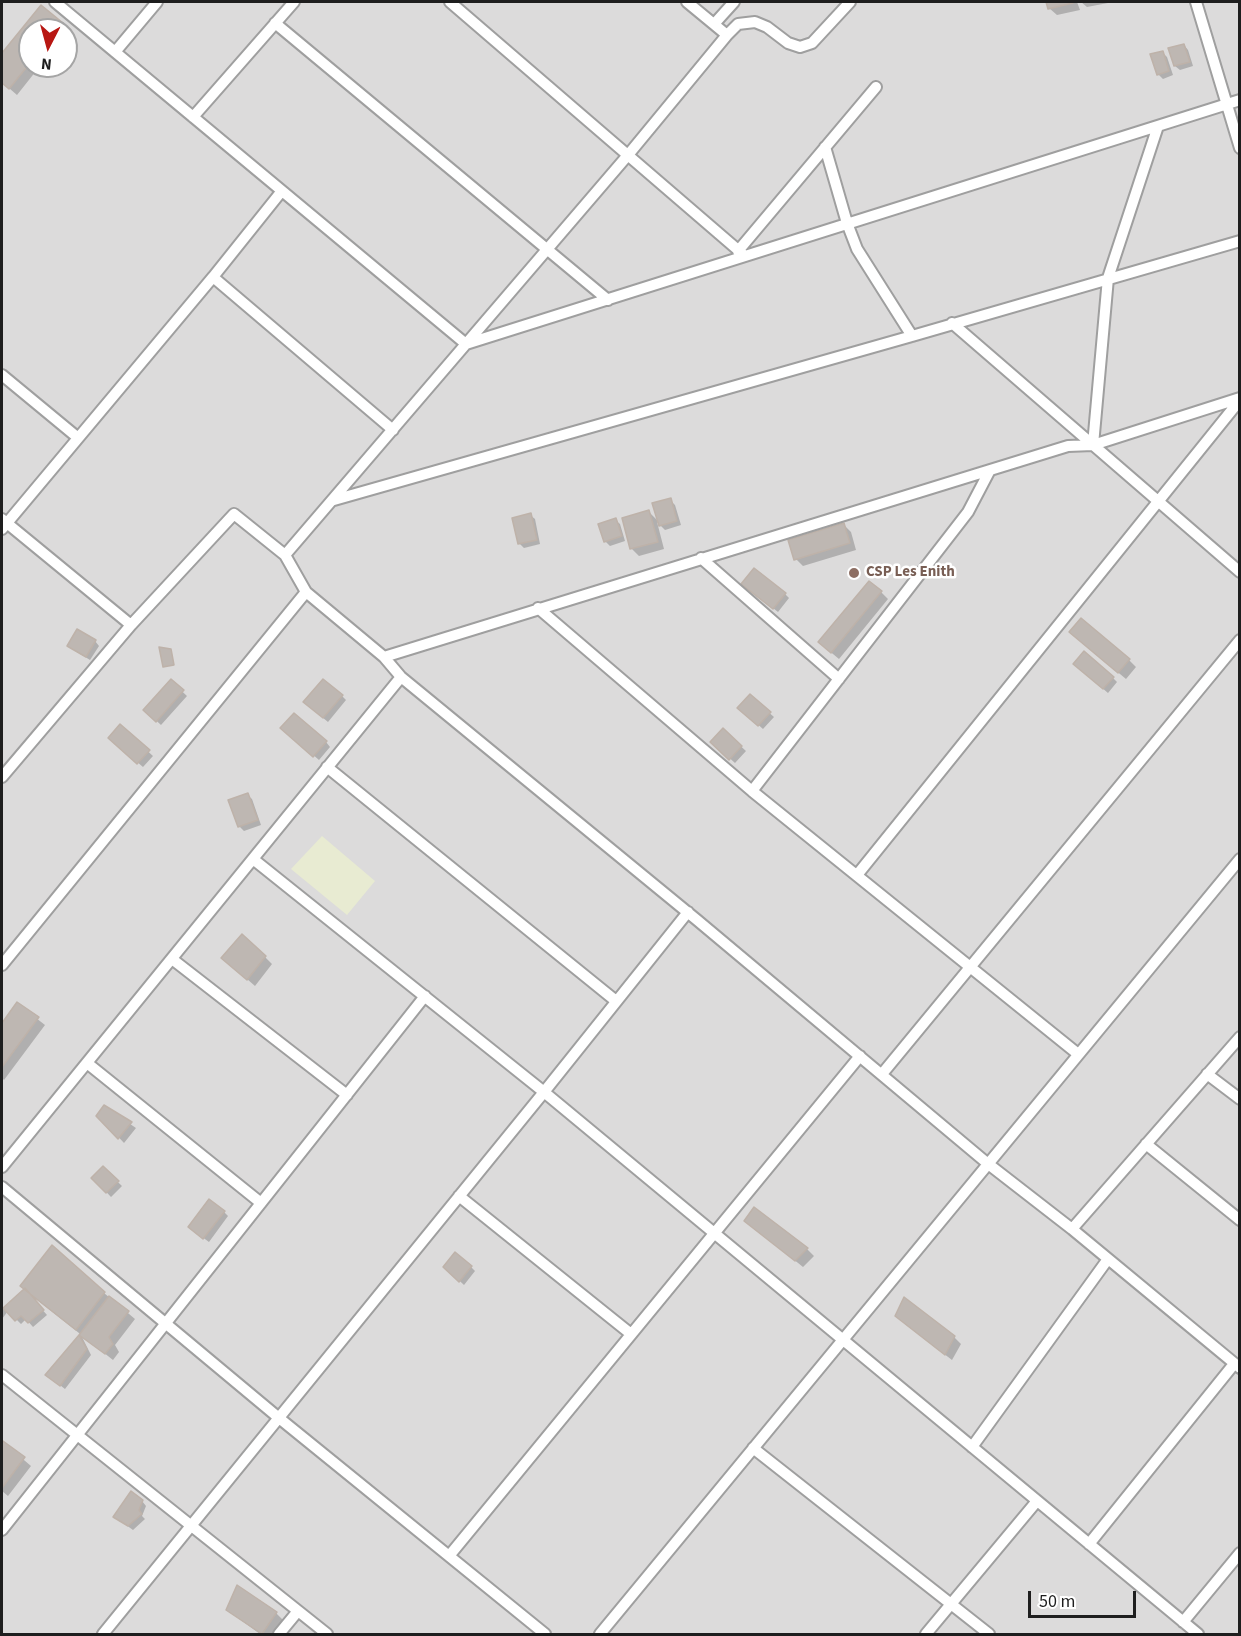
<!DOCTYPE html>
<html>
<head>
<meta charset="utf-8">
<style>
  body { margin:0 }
  #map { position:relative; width:1241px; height:1636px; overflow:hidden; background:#eeebe5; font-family:"Source Sans 3",sans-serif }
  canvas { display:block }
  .frame { position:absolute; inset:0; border:3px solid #1e1e1e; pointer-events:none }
  .north { position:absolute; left:18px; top:18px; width:60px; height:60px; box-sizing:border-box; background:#fff; border:2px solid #a5a5a5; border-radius:50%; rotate:186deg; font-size:16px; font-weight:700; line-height:24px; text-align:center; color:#1e1e1e }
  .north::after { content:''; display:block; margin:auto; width:21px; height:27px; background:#b81713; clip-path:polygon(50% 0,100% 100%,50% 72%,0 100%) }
  .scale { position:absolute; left:1028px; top:1591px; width:108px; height:27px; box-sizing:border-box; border:3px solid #1e1e1e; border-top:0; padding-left:8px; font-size:18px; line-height:21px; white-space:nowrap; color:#1e1e1e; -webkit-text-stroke:4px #fff; paint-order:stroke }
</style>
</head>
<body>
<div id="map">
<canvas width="1241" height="1636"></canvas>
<div class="frame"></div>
<div class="north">N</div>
<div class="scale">50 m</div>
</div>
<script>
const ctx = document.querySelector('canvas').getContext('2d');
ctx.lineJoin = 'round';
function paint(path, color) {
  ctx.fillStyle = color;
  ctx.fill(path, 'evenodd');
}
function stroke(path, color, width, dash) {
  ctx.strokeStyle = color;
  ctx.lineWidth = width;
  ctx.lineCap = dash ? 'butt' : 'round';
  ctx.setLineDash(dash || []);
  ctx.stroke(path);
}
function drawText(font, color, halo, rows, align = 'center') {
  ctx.font = font + ' "Source Sans 3",sans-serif';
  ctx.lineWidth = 5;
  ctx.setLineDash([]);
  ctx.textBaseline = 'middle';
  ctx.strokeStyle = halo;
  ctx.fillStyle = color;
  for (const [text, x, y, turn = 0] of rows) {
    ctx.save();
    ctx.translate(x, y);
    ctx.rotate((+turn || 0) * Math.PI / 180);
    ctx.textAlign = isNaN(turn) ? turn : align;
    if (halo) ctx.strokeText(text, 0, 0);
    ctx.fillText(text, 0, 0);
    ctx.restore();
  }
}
paint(new Path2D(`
  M2,2H1239V1634H2ZM30,30H66V66H30Z`), '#dcdbdb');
paint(new Path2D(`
  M322,836L375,881L347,915L291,869Z`), '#e8ebd2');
paint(new Path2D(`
  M1048,2H1077L1080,10L1057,15L1049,8Z
  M1081,2H1108V3L1087,7Z
  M42,7L69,31L66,35V30H30V66H40L17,95L2,82V55Z
  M1184,45L1188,50L1193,66L1180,70L1175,66L1170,49Z
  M1162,52L1167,57L1173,75L1163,79L1158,74Z
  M670,500L675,505L681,525L665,530L657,522L664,549L639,556L632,549L624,519L649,512L659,522Z
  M530,515L535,519L540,544L524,548L519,543Z
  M615,520L620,524L625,541L610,546L605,541Z
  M844,525L851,532L856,550L803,566L796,559Z
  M748,588L785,594L789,598L778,612Z
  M881,592L888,599L839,659L827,649Z
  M1078,639L1129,660L1136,667L1126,679Z
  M95,641L99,646L90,660L74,650Z
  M1079,668L1113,678L1117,682L1108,693Z
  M171,681L187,696L161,725L145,710Z
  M342,696L346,700L328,722L310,707Z
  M750,696L774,717L763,729L744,712Z
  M120,726L153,756L143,767L114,742Z
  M723,730L746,751L735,763L712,742Z
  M287,732L326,742L330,747L319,760Z
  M247,795L252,799L261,825L244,831L239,826Z
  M265,957L272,964L255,986L223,958Z
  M18,1004L45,1025L4,1080L2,1078V1025Z
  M105,1107L136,1128L124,1143L98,1115Z
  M103,1168L122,1186L111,1197L93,1178Z
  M224,1212L228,1216L209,1242L194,1231Z
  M746,1221L807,1249L814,1256L803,1267Z
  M445,1267H471L475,1271L464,1285Z
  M26,1289L104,1293L135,1319L115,1345L119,1352L113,1360L31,1295L30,1296L47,1315L33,1327L26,1319L21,1324L8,1311L2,1319V1307L3,1309Z
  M904,1323L954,1337L961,1344L952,1360Z
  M81,1335L91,1355L65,1389L47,1375Z
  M4,1443L31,1466L8,1496L2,1491V1446Z
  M142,1501L146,1506L142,1516L145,1519L133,1530L115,1517Z
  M227,1610L276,1613L283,1620L273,1634H260Z`), '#0003');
const building = new Path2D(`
  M1046,2H1073V3L1048,9Z
  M41,5L63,23L57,30H30V63L9,89L2,83V53Z
  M1184,44L1190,62L1174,66L1168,48Z
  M1163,51L1169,71L1157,75L1150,54Z
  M671,498L677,521L659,526L652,503Z
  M649,510L658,542L630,549L622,518Z
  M531,513L537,540L518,544L512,518Z
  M616,518L622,536L604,542L598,524Z
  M844,523L850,543L794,560L788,540Z
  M754,568L786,593L773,609L741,584Z
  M869,581L882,591L831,653L818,642Z
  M1081,618L1130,659L1118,673L1069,632Z
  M77,629L96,640L86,657L67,646Z
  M159,647L171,649L174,665L163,667Z
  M1084,651L1114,677L1103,689L1073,664Z
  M171,679L184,690L156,722L143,710Z
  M323,679L343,695L323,718L303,702Z
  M750,694L771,712L758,726L737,708Z
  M294,713L327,741L313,757L280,728Z
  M120,724L150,750L137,764L108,738Z
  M723,728L742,746L729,760L710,742Z
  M248,793L258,820L238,827L228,800Z
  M242,934L266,956L247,980L221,958Z
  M17,1002L39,1017L2,1067V1023Z
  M104,1105L132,1122L118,1139L96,1116Z
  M103,1166L119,1181L106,1193L91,1178Z
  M209,1199L225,1211L203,1239L188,1227Z
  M754,1207L808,1248L795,1261L744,1221Z
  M52,1245L105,1292L76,1330L20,1286Z
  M455,1252L472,1266L459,1282L443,1267Z
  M25,1288L44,1310L28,1323L21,1316L15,1321L3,1308Z
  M109,1296L129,1311L109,1337L113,1344L105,1354L79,1335Z
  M904,1297L955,1336L945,1355L895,1316Z
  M79,1335L87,1349L60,1386L45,1375Z
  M3,1441L25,1457L2,1488V1444Z
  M131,1491L143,1500L139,1510L142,1514L128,1526L113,1517Z
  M237,1585L277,1612L262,1634L226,1610Z`);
paint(building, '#beb7b2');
stroke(building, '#beb2a9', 1.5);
const minor = new Path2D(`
  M55,2L466,344L1240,100
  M450,2L745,256
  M687,2L727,35
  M1196,2L1240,148
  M275,23L608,300
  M715,23L734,2
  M115,52L157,2
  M193,117L294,2
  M825,147L847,223L857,249L912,336
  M738,251L876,87
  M213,277L393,430
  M952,323L1240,572
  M2,375L77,437
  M1093,445L1108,278L1158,126
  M334,500L912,336L1240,241
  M2,519L131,625
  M2,529L213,277L281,192
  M285,555L628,155L727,35L738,24L755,22L767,27L788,43L800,47L812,43L850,2
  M701,558L839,679
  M538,608L752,791L1078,1054
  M384,657L1068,446L1093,445L1240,398
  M327,767L616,1001
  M2,777L131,625L234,514L285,555L306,592L384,657L401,677L697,920L987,1163L1072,1229L1240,1368
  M752,791L968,512L990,470
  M253,859L544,1092L1198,1634
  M857,875L1240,400
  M172,959L347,1095
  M2,965L306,592
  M87,1063L261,1203
  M882,1074L1240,640
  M1207,1074L1240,1099
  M1146,1144L1240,1220
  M2,1167L401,677
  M2,1187L279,1418L545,1634
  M459,1196L631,1334
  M1072,1229L1240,1037
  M2,1375L327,1634
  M972,1447L1108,1259
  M753,1448L989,1634
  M2,1530L425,996
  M1089,1544L1234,1364
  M449,1556L860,1056
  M1183,1622L1240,1553
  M103,1634L544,1092L688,912
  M279,1634L298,1611
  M600,1634L1240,859
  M926,1634L1037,1501`);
stroke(minor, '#9f9f9f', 14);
stroke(minor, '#fff', 10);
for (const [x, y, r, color] of [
  [854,573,6,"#8d6e63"]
]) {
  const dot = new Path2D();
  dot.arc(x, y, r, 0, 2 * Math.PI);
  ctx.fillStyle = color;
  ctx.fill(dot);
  stroke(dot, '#fff', 2);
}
drawText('bold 15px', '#785e54', '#fff', [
  ["CSP Les Enith",866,573]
], 'left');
</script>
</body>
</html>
